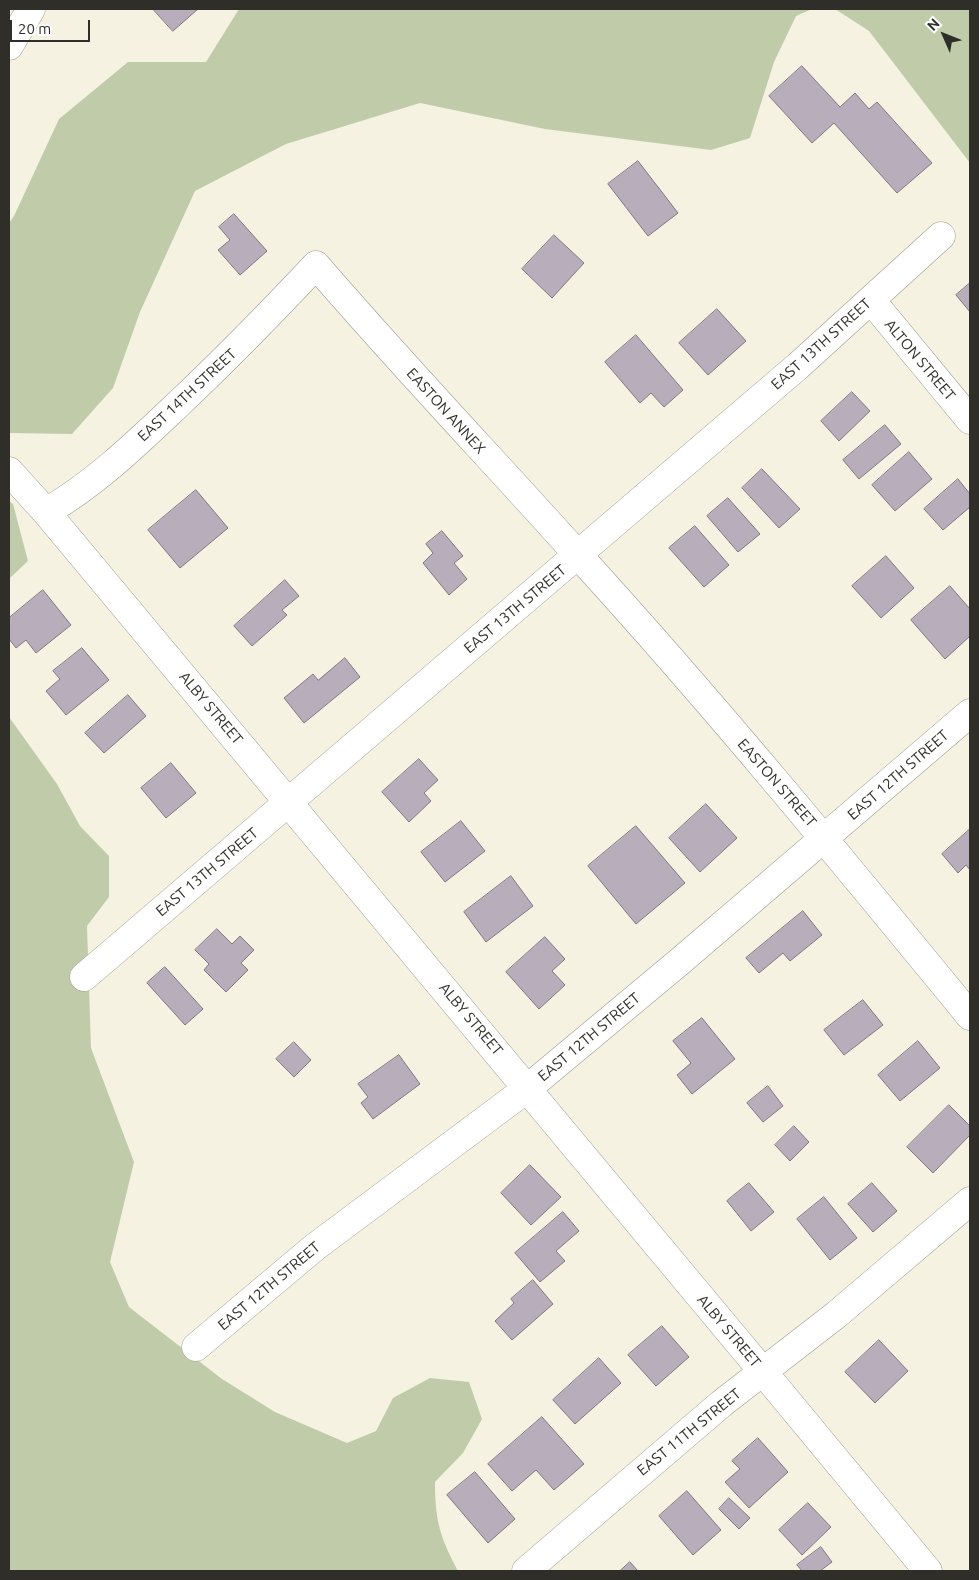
<!DOCTYPE html>
<html>
<head>
<meta charset="utf-8">
<style>
  body { margin:0 }
  #map { position:relative; width:979px; height:1580px; overflow:hidden; background:#f5f2e2; font-family:Ubuntu,sans-serif }
  canvas { display:block }
  .frame { position:absolute; inset:0; border:10px solid #2f2e28; pointer-events:none }
  .north { position:absolute; left:919px; top:10px; width:50px; height:50px; -webkit-text-stroke:4px #fff; paint-order:stroke; rotate:314deg; font-size:14px; font-weight:700; line-height:20px; text-align:center; color:#2f2e28 }
  .north::after { content:''; display:block; margin:auto; width:18px; height:22px; background:#2f2e28; clip-path:polygon(50% 0,100% 100%,50% 72%,0 100%) }
  .scale { position:absolute; left:10px; top:20px; width:80px; height:22px; box-sizing:border-box; border:2px solid #2f2e28; border-top:0; padding-left:6px; font-size:15px; line-height:18px; white-space:nowrap; color:#2f2e28; -webkit-text-stroke:4px #fff; paint-order:stroke }
</style>
</head>
<body>
<div id="map">
<canvas width="979" height="1580"></canvas>
<div class="frame"></div>
<div class="north">N</div>
<div class="scale">20 m</div>
</div>
<script>
const ctx = document.querySelector('canvas').getContext('2d');
ctx.lineJoin = 'round';
function paint(path, color) {
  ctx.fillStyle = color;
  ctx.fill(path, 'evenodd');
}
function stroke(path, color, width, dash) {
  ctx.strokeStyle = color;
  ctx.lineWidth = width;
  ctx.lineCap = dash ? 'butt' : 'round';
  ctx.setLineDash(dash || []);
  ctx.stroke(path);
}
function drawText(font, color, halo, rows, align = 'center') {
  ctx.font = font + ' Ubuntu,sans-serif';
  ctx.lineWidth = 4;
  ctx.setLineDash([]);
  ctx.textBaseline = 'middle';
  ctx.strokeStyle = halo;
  ctx.fillStyle = color;
  for (const [text, x, y, turn = 0] of rows) {
    ctx.save();
    ctx.translate(x, y);
    ctx.rotate((+turn || 0) * Math.PI / 180);
    ctx.textAlign = isNaN(turn) ? turn : align;
    if (halo) ctx.strokeText(text, 0, 0);
    ctx.fillText(text, 0, 0);
    ctx.restore();
  }
}
paint(new Path2D(`
  M239,9H812L796,16L774,62L750,138L711,150L545,129L420,103L286,144L195,191L140,312L113,388L72,434L9,433V223L14,216L59,119L128,62H206Z
  M835,9H970V163L869,31Z
  M9,501L13,504L28,561L9,579Z
  M9,717L57,784L80,826L109,856V897L87,926L91,1048L134,1162L110,1262L129,1307L222,1379L275,1412L347,1443L376,1431L393,1398L430,1378L469,1382L482,1419L463,1453L435,1482C435,1521 440,1537 458,1571H9Z`), '#c0cca9');
const building = new Path2D(`
  M153,9H198L173,31Z
  M802,66L840,107L855,93L869,109L877,102L932,163L897,193L834,123L812,143L769,96Z
  M638,161L678,213L648,236L608,184Z
  M234,214L267,251L240,275L218,250L230,240L219,227Z
  M554,235L584,263L552,298L522,269Z
  M970,283V312L956,295Z
  M717,309L746,341L708,375L679,343Z
  M636,335L683,390L664,407L651,393L640,403L605,362Z
  M852,392L870,411L839,441L821,421Z
  M885,425L901,444L859,479L843,460Z
  M909,452L932,479L895,511L872,485Z
  M762,469L800,509L779,528L742,488Z
  M958,479L970,494V507L943,530L924,509Z
  M196,490L228,528L180,568L148,530Z
  M728,498L760,534L738,552L707,516Z
  M695,526L729,565L704,587L669,548Z
  M442,531L463,556L454,563L467,579L449,595L423,563L433,553L426,544Z
  M886,556L914,588L881,618L852,586Z
  M285,580L299,596L282,610L287,615L252,646L234,626Z
  M950,586L970,609V636L945,659L911,620Z
  M43,590L71,625L36,653L26,640L16,648L9,639V618Z
  M82,648L109,680L66,715L46,691L60,679L53,671Z
  M345,658L360,677L304,723L284,698L313,674L318,680Z
  M128,695L146,716L104,753L85,733Z
  M419,759L438,780L424,793L431,801L409,822L382,792Z
  M171,763L196,793L166,818L141,788Z
  M706,804L737,838L700,872L669,838Z
  M461,821L485,851L445,882L421,852Z
  M636,826L685,883L636,924L588,866Z
  M970,829V870L966,865L958,873L942,854Z
  M511,876L533,906L486,942L464,912Z
  M803,911L822,935L790,961L783,953L759,973L746,958Z
  M217,929L232,944L240,936L254,950L241,963L248,970L226,992L204,970L209,964L195,950Z
  M545,937L565,959L552,971L565,985L539,1009L506,972Z
  M165,967L203,1009L185,1025L147,983Z
  M863,1000L883,1025L844,1055L824,1030Z
  M702,1018L735,1059L692,1094L677,1075L691,1063L673,1041Z
  M918,1041L940,1068L900,1101L878,1075Z
  M294,1042L311,1060L294,1077L276,1059Z
  M399,1055L420,1084L373,1119L361,1103L368,1097L358,1084Z
  M768,1086L783,1106L763,1122L747,1103Z
  M949,1105L970,1126V1135L933,1173L907,1147Z
  M794,1126L809,1142L790,1161L775,1145Z
  M530,1165L561,1197L531,1225L501,1193Z
  M749,1183L774,1212L751,1231L727,1201Z
  M872,1183L897,1211L873,1232L848,1204Z
  M824,1197L857,1238L830,1260L797,1219Z
  M563,1212L579,1231L556,1251L565,1261L540,1282L515,1253Z
  M533,1280L553,1304L512,1340L495,1321L514,1303L511,1299Z
  M662,1326L689,1357L656,1386L628,1355Z
  M879,1340L908,1371L875,1403L845,1372Z
  M599,1358L621,1383L575,1424L553,1400Z
  M542,1417L584,1464L554,1490L536,1470L512,1491L488,1464Z
  M758,1438L788,1472L749,1508L725,1482L740,1469L732,1461Z
  M475,1472L515,1519L488,1543L447,1495Z
  M687,1491L721,1530L693,1555L659,1516Z
  M729,1498L750,1518L739,1529L719,1509Z
  M808,1503L831,1527L802,1555L779,1530Z
  M821,1547L832,1562L820,1571H802L797,1565Z
  M630,1562L638,1571H620Z`);
paint(building, '#b8aebb');
stroke(building, '#807783', 1);
const minor = new Path2D(`
  M9,46L31,9
  M871,300L970,420
  M46,512C93,485 134,446 173,409C223,362 270,314 316,265C401,364 491,458 578,555C714,704 842,860 970,1016
  M84,977L798,366L941,236
  M196,1347L315,1247L528,1088L678,963L970,713
  M764,1373L928,1571`);
const tertiary = new Path2D(`
  M9,471L46,512L764,1373
  M526,1571L721,1404L836,1315L970,1201`);
stroke(minor, '#9e9c8d', 29);
stroke(tertiary, '#9e9c8d', 29);
stroke(minor, '#fff', 28);
stroke(tertiary, '#fff', 28);
drawText('15px', '#2f2e28', '#fff', [
  ["EAST 13TH STREET",821,344,-42],
  ["ALTON STREET",920,360,50],
  ["EAST 14TH STREET",187,395,-43],
  ["EASTON ANNEX",446,411,48],
  ["EAST 13TH STREET",515,609,-40],
  ["ALBY STREET",211,708,50],
  ["EAST 12TH STREET",898,775,-41],
  ["EASTON STREET",777,783,49],
  ["EAST 13TH STREET",207,872,-40],
  ["ALBY STREET",471,1019,50],
  ["EAST 12TH STREET",589,1037,-40],
  ["EAST 12TH STREET",269,1286,-40],
  ["ALBY STREET",729,1331,50],
  ["EAST 11TH STREET",689,1432,-39]
]);
</script>
</body>
</html>
